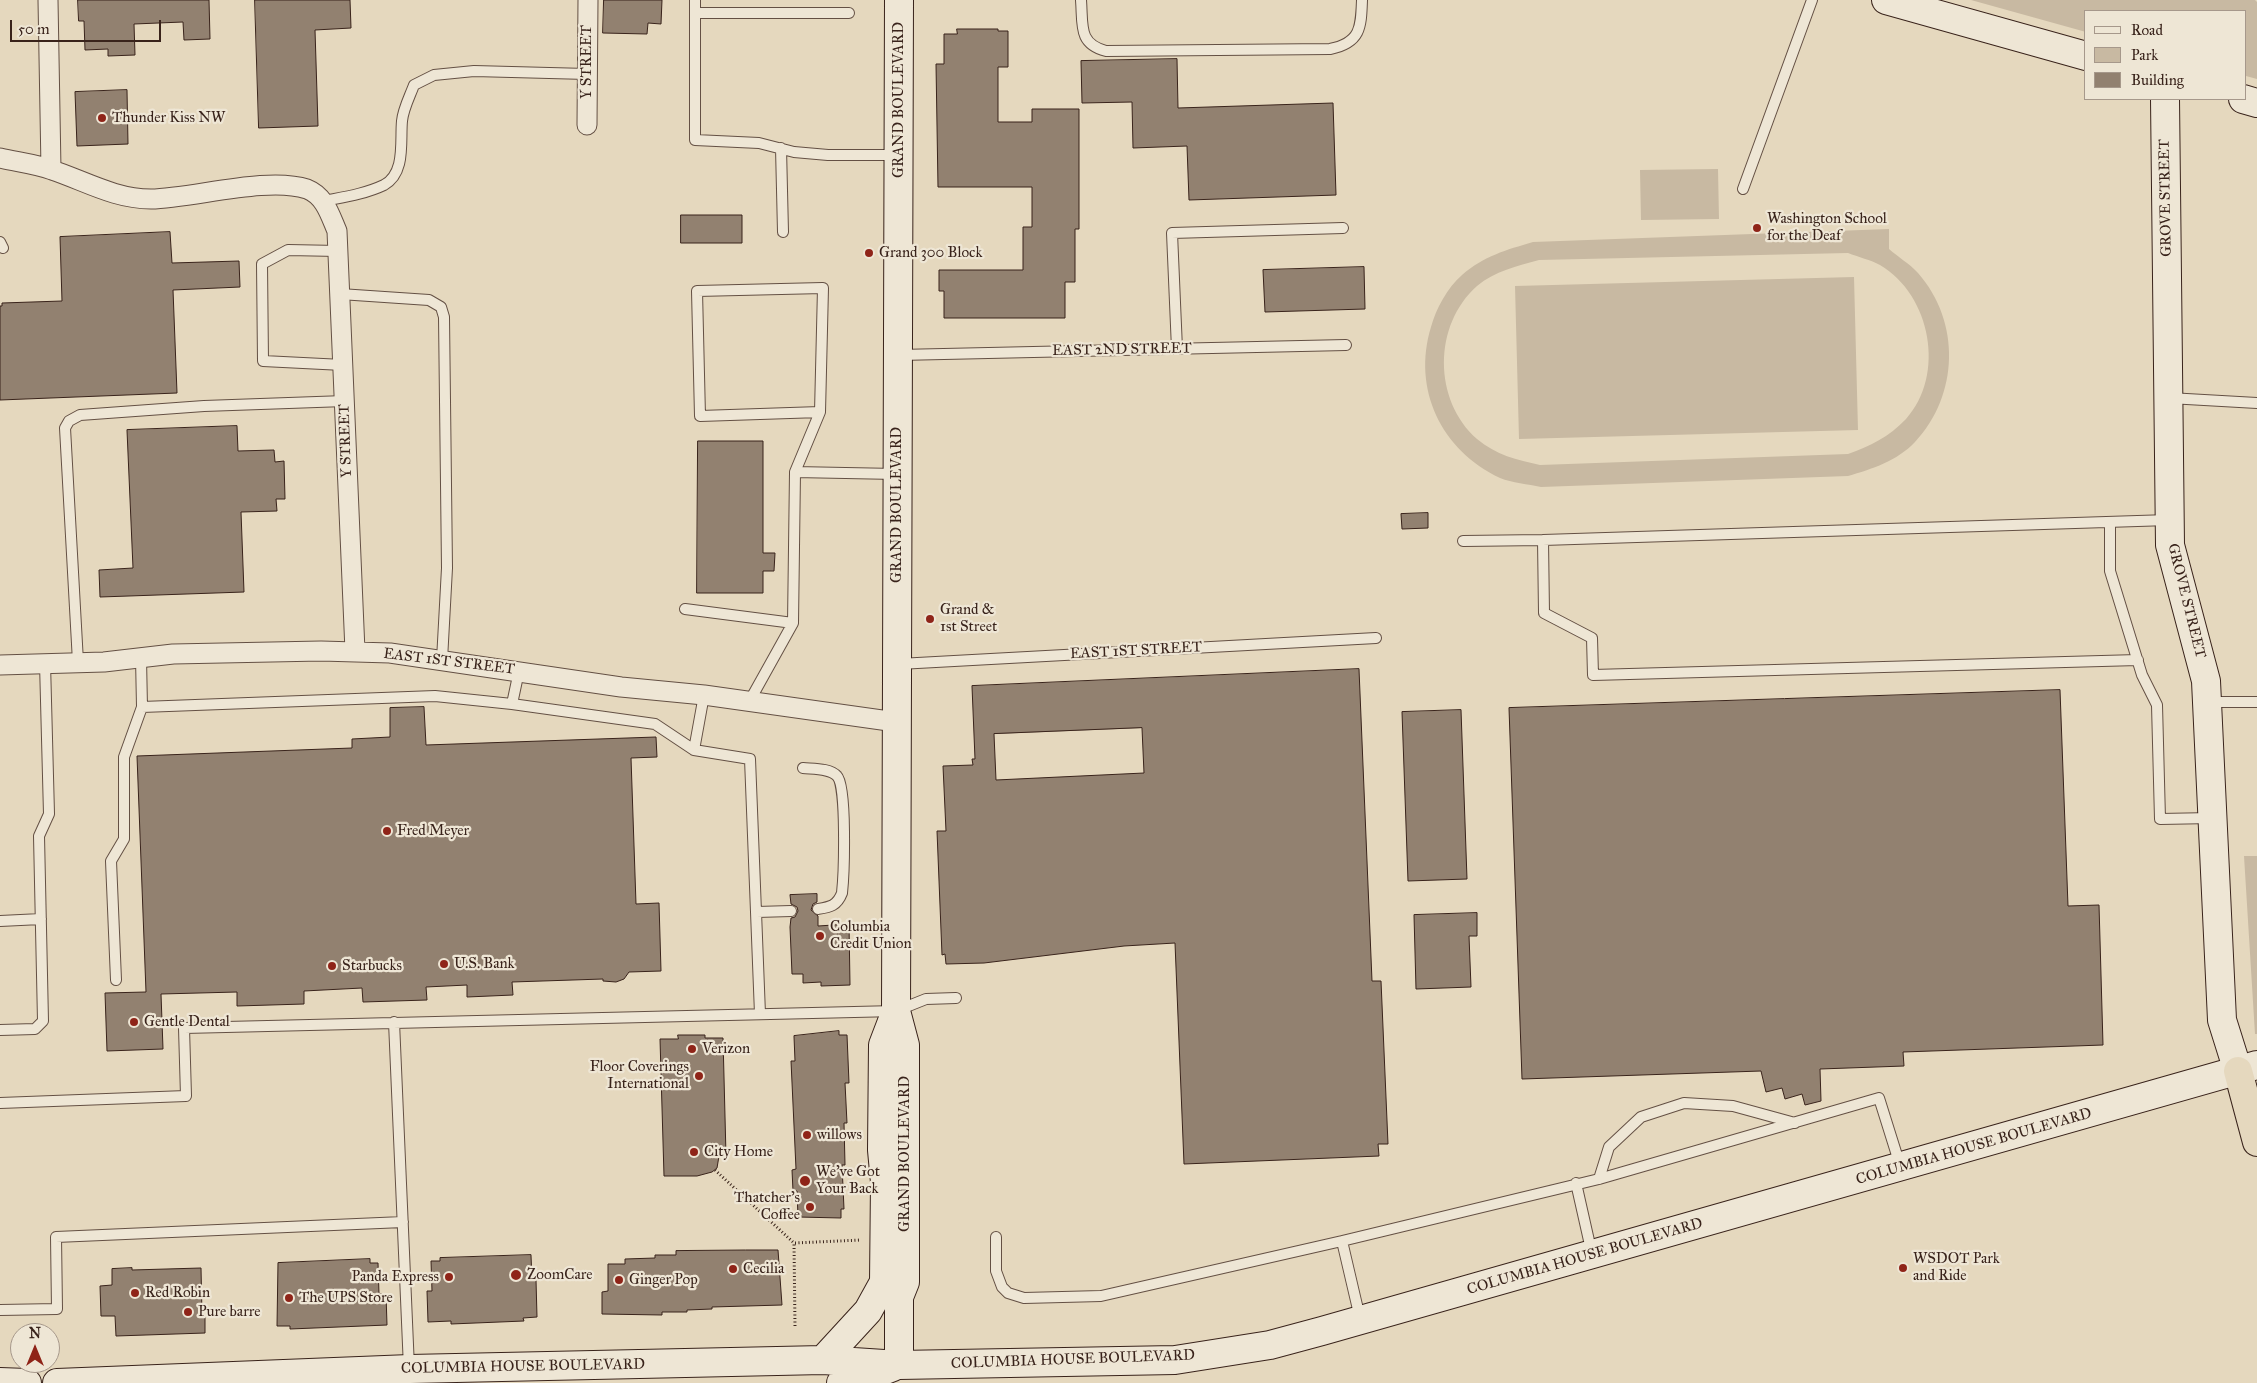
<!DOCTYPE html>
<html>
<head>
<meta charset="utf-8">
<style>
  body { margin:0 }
  #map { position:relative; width:2257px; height:1383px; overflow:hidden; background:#e5d8be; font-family:"IM FELL Great Primer",serif }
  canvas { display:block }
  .legend { position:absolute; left:2084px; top:10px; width:162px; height:90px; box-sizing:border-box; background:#eee6d5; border:1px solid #a6988b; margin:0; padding:6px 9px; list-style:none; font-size:15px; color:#39231b }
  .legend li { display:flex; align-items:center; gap:10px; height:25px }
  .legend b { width:25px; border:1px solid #a6988b }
  .north { position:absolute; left:10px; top:1323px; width:50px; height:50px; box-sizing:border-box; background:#eee6d5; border:1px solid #a6988b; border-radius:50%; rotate:0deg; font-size:14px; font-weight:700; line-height:20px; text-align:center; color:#39231b }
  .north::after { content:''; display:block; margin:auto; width:18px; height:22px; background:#8f2418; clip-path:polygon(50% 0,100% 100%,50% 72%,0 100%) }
  .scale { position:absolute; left:10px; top:20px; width:151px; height:22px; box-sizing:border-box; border:2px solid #39231b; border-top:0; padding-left:6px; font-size:15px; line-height:18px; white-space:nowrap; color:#39231b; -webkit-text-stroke:4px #eee6d5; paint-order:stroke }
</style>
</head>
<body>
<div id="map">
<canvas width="2257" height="1383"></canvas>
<ul class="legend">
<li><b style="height:6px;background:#eee6d5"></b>Road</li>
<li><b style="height:14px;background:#c8b9a2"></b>Park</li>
<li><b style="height:14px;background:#928170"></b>Building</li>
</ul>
<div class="north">N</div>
<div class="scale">50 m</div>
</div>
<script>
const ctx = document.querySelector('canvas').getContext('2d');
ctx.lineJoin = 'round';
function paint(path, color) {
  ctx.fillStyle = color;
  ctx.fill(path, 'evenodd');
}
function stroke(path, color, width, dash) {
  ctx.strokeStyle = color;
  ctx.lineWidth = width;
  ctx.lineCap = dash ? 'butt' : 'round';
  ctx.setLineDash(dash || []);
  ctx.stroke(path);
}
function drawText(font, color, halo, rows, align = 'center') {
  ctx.font = font + ' "IM FELL Great Primer",serif';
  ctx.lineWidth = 4.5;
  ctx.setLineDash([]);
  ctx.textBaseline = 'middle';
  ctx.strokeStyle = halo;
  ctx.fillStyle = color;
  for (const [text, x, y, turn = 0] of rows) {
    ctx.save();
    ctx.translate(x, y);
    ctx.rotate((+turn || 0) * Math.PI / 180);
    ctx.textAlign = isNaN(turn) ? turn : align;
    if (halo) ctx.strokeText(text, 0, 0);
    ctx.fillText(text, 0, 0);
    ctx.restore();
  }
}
paint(new Path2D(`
  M1971,0H2255L2257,2V79L2246,76V11H2086V32Z
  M1718,169L1719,219L1641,220L1640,170Z
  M1889,229V249C1898,257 1910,264 1918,273C1961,322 1959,395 1915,442C1897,461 1872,469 1848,476L1541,487C1528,484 1512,483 1500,478C1441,450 1412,389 1431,327C1436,309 1447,288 1462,275C1484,256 1506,250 1533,242ZM1848,253C1858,257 1871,260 1880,265C1931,295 1946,375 1906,419C1889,437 1870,446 1848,454L1540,465C1517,460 1496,455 1477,439C1433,400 1433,325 1477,286C1495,271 1517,266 1539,260Z
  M1854,277L1858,430L1519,439L1515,286Z
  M2244,856H2257V1034H2255Z`), '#c8b9a2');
const building = new Path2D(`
  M78,0H209L210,39L184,40L183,22L134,24L135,55L108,56V49L85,50L84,21H79Z
  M255,0H350L351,28L315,30L318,126L259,128Z
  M604,0H662L661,24L648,23L647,34L603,33Z
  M957,29H998V31H1008V67H998V122H1032V109H1079V229H1075V282H1065V318H944V291H939V270H1023V227H1032V187H938L936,64H944V34H957Z
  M1177,59L1178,108L1333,103L1336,195L1189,200L1187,146L1133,148L1132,102L1082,103L1081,61Z
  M127,90L128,144L77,146L75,92Z
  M681,215H742V243H681Z
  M170,232L172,263L239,261L240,287L173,290L177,393L0,400V306H2V303L62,301L60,237Z
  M1364,267L1365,309L1265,312L1263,270Z
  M237,426L238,451L274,450L275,462L284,461L285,499H276L277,511L241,512L244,592L100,597L99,570L133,568L127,430Z
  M698,441H763V553H775L774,571H763V593H697Z
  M1428,513V528L1402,529L1401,514Z
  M1359,669L1372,981H1381L1388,1144H1378L1379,1156L1184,1164L1175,943L1124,946L984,963L946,964L945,954L942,955L937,831H946L943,766L973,765L972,759H975L972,686ZM1142,728L1144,773L996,780L994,734Z
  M2060,690L2068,906L2099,905L2103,1045L1903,1052L1904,1066L1820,1069L1821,1101L1805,1105L1802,1094L1785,1099L1782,1088L1766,1092L1761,1071L1522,1079L1509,708Z
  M424,707L426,745L656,737L657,757L631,758L636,904L659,903L661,971L629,972L624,979L616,982L603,981V979L512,982L513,995L467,997V985L426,987L427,1000L363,1002L362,988L304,991V1004L237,1006V992L161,994L163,1049L107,1051L105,993L146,992L137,756L352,748V739L390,737V708Z
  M1461,710L1467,879L1408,881L1402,712Z
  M817,894V902L813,904L811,910L818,916V926L849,924L850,985L821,986V982L803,983V974H792L790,927L791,918L795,917L798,911L797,907L791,904L790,895Z
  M1477,913V936H1469L1471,987L1416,989L1414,915Z
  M839,1031V1035H847L849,1083H845L847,1123H844L845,1165H842L844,1209H841V1218L798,1217L797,1191H793L792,1170L796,1169L791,1061H795L794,1036Z
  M678,1035H705V1038H723L726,1156H719L717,1168L712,1172L697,1176H664L660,1039H678Z
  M746,1250H778L782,1305L712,1307V1309L687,1310V1312H662V1315L602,1314V1292L608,1291V1264H625V1259L655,1258V1255H676V1251Z
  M531,1255L532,1280H536L537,1317L523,1318L524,1321L451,1324V1321L428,1322L427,1291H432L431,1261H440V1258Z
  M370,1259V1263H378L379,1294H386L387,1325L290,1329V1326H277L278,1263Z
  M132,1268V1270L201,1268L202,1315H205V1333L116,1336L115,1316H101L100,1286L112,1285V1269Z`);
paint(building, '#928170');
stroke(building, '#39231b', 1);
const lane = new Path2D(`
  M695,0V140L759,143L794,152L828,155H897
  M1081,0C1083,25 1078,44 1106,51L1330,49C1361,43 1361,27 1362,0
  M695,13H849
  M781,148L783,232
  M1743,189L1812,0
  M324,201C344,197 365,194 384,185C406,173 400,141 402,121C403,109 410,96 414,85L434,75L474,71L587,74
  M0,242L3,248
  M338,251L288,250L262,264L263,361L343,365
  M340,294L429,300L441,307L444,317L447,568L442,660
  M1177,349L1172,233L1343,228
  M899,355L1346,345
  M2169,398L2257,403
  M795,472L820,412L823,288L697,291L700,416L820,412
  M2110,522V571L2142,675L2157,705L2160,819L2212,818
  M1543,540L1544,613L1592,638L1593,675L2138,660
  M1463,541L1543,540L2169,520
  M685,609L793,623
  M141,658L142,707L435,696L512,704
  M78,662L65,428L69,421L80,415L204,406L345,401
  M899,664L1376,638
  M519,671L512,704L655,724L694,750L750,759L760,1014
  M749,702L793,623L795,472L896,474
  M2208,702H2257
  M694,750L704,695
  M803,768C813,769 830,768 837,776C847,786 844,875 842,893C837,906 830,907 818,909
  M757,912L791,911
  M0,921L41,919
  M116,980L111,861L124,839V757L142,707
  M394,1022L409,1368
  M0,1030L35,1029L43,1021L39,836L49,814L45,663
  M0,1103L186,1096L184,1028L896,1011L926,999L956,998
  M1599,1179L1609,1147L1641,1117L1684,1103L1733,1106L1795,1123
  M1576,1183L1592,1254
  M996,1237V1271L1002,1287L1008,1293L1024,1298L1101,1296L1342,1241L1599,1179L1879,1098L1900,1165
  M1342,1241L1360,1318
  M0,1310L57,1309L56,1237L403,1222`);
const street = new Path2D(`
  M48,0L51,169
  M587,125L588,0
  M0,158C17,162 36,164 52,170C85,181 115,199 151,199C194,198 268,176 307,189C325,196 330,215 337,231L355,651
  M0,665L104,662L173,654L321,651L390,653L621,687L704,695L896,722`);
const secondary = new Path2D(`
  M1886,0L2086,56
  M2165,99L2170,545L2206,681L2222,1020L2238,1071
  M2243,99L2257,103
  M896,1011L883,1045L882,1150L885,1182L884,1282L899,1297
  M823,1360L868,1311L884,1282
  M899,1365V1297L905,1282V1045L896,1011L899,0
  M0,1382L27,1383
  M57,1383L410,1369L823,1360L899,1365L1175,1360L1270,1345L1322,1331L2257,1065
  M841,1383H852L893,1367`);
const highway = new Path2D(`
  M2238,1071L2257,1142`);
stroke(lane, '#645044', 12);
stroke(street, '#645044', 21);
stroke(secondary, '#39231b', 30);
stroke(highway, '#39231b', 30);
stroke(new Path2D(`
  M715,1170L794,1243
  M795,1326L794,1243L861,1240`), '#39231b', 3, [1, 2.5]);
stroke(lane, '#eee6d5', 10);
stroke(street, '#eee6d5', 19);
stroke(secondary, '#eee6d5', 28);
stroke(highway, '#e5d8be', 28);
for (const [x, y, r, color] of [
  [102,118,5,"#8f2418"],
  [1757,228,5,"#8f2418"],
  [869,253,5,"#8f2418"],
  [930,619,5,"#8f2418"],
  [387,831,5,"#8f2418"],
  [820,936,5,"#8f2418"],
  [444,964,5,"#8f2418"],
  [332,966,5,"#8f2418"],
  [134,1022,5,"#8f2418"],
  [692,1049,5,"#8f2418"],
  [699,1076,5,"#8f2418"],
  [807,1135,5,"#8f2418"],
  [694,1152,5,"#8f2418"],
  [805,1181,6,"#8f2418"],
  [810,1207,5,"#8f2418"],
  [1903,1268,5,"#8f2418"],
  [733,1269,5,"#8f2418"],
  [516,1275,6,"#8f2418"],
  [449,1277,5,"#8f2418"],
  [619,1280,5,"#8f2418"],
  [135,1293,5,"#8f2418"],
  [289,1298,5,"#8f2418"],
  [188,1312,5,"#8f2418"]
]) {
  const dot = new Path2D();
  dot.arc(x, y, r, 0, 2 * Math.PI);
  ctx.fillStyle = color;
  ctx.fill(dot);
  stroke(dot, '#eee6d5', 2);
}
drawText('15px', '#39231b', '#eee6d5', [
  ["Y STREET",587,62,-90],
  ["GRAND BOULEVARD",899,100,-90],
  ["GROVE STREET",2166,198,-91],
  ["EAST 2ND STREET",1122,350,-1],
  ["Y STREET",346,441,-92],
  ["GRAND BOULEVARD",897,505,-90],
  ["GROVE STREET",2186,601,76],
  ["EAST 1ST STREET",1136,651,-3],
  ["EAST 1ST STREET",449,662,7],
  ["COLUMBIA HOUSE BOULEVARD",1974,1147,-16],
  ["GRAND BOULEVARD",905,1154,-90],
  ["COLUMBIA HOUSE BOULEVARD",1585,1257,-16],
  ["COLUMBIA HOUSE BOULEVARD",1073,1360,-2],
  ["COLUMBIA HOUSE BOULEVARD",523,1367,-1]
]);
drawText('15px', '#39231b', '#eee6d5', [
  ["Thunder Kiss NW",112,118],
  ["Washington School",1767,219],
  ["for the Deaf",1767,236],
  ["Grand 300 Block",879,253],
  ["Grand &",940,610],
  ["1st Street",940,627],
  ["Fred Meyer",397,831],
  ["Columbia",830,927],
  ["Credit Union",830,944],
  ["U.S. Bank",454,964],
  ["Starbucks",342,966],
  ["Gentle Dental",144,1022],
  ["Verizon",702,1049],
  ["Floor Coverings",689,1067,"right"],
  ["International",689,1084,"right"],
  ["willows",817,1135],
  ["City Home",704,1152],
  ["We've Got",816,1172],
  ["Your Back",816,1189],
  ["Thatcher's",800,1198,"right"],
  ["Coffee",800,1215,"right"],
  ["WSDOT Park",1913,1259],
  ["and Ride",1913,1276],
  ["Cecilia",743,1269],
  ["ZoomCare",527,1275],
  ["Panda Express",439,1277,"right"],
  ["Ginger Pop",629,1280],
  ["Red Robin",145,1293],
  ["The UPS Store",299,1298],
  ["Pure barre",198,1312]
], 'left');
</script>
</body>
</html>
